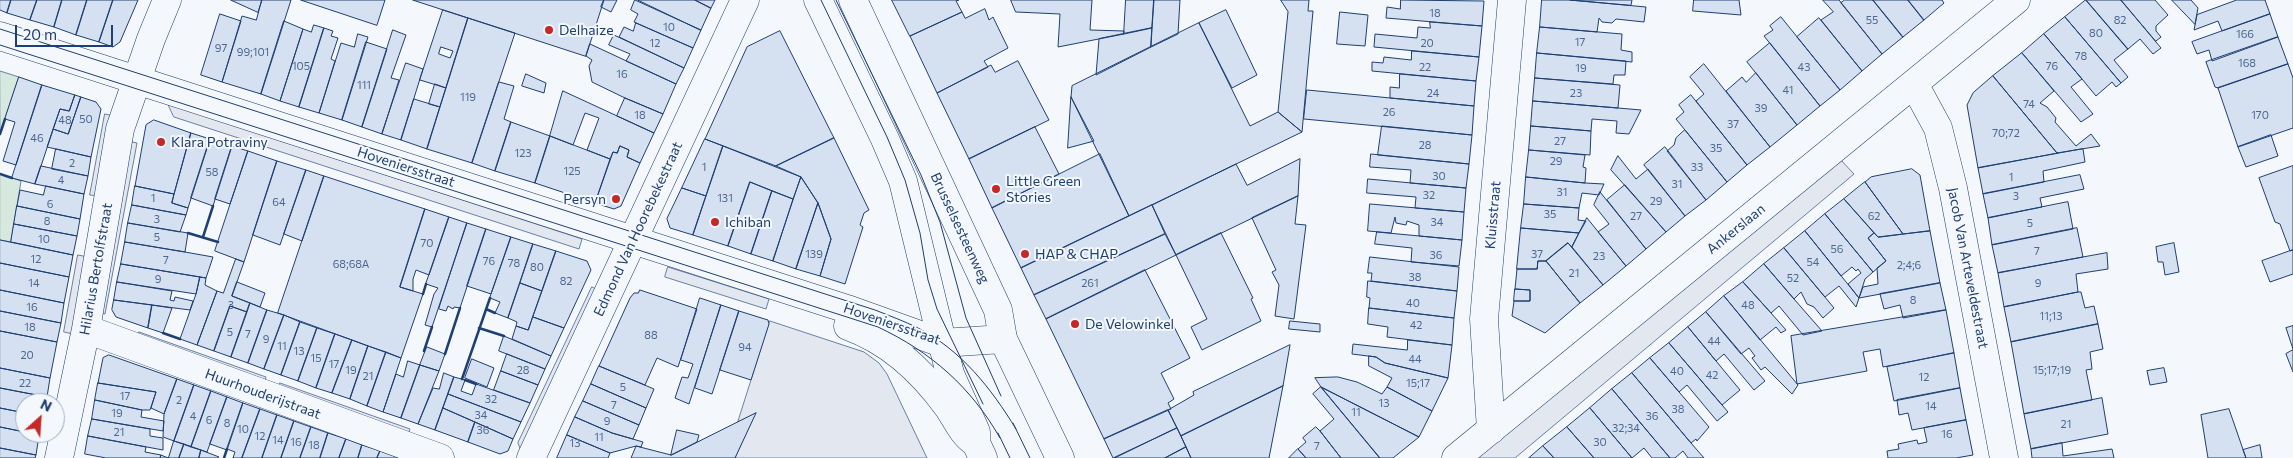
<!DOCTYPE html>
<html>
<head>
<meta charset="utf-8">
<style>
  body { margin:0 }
  #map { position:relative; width:2293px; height:458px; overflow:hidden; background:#f4f7fb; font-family:Commissioner,sans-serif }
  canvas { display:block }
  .north { position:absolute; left:15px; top:393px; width:50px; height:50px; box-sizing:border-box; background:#f4f7fb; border:1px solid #9eadc5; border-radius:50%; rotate:26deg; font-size:14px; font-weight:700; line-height:20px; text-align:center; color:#1d3f73 }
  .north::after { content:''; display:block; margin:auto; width:18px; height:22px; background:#c62828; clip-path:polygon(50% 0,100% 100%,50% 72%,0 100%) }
  .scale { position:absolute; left:15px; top:25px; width:98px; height:22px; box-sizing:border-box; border:2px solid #1d3f73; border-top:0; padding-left:6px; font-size:15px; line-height:18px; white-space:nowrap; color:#1d3f73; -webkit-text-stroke:4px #f4f7fb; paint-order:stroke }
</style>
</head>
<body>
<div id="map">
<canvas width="2293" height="458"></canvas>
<div class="north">N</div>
<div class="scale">20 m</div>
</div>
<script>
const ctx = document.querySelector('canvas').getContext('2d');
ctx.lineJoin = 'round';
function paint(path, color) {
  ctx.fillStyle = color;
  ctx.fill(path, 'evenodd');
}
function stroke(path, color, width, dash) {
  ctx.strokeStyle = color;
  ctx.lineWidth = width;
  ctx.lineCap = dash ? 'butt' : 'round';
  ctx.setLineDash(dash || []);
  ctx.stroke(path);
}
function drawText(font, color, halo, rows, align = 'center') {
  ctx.font = font + ' Commissioner,sans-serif';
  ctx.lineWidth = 4;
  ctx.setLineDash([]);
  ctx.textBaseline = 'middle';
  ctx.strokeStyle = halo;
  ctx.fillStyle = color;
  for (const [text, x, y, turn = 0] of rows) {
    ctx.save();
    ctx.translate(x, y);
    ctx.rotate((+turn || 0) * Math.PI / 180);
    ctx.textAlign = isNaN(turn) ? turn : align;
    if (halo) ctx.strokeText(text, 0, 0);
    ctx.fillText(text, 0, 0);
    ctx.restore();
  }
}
const green = new Path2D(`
  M0,71L19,77L0,134Z
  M0,174L21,181L11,242L0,240Z`);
paint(green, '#d7e8df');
stroke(green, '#687fa3', 1);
const parking = new Path2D(`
  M168,104L582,239L579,249L174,117Z
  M105,114L114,116L99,196L90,195Z
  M128,141L137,143L105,314L96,312Z
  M1838,157L1854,174L1515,458H1472Z
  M78,255L88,257L73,334L64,332Z
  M668,267L769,299L766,309L665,277Z
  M592,287L600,291L523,456L518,443Z
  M770,321L864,352L879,363L887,374L927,458H735L755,414L738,422Z
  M139,332L266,377L263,387L136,341Z
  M280,383L410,429L407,437L277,391Z`);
paint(parking, '#e3e8f0');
stroke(parking, '#687fa3', 1);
const building = new Path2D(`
  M0,0H11L7,13L0,10Z
  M11,0H37L30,20L7,13Z
  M37,0H62L54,27L30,20Z
  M62,0H87L76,35L54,27Z
  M87,0H113L99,42L76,35Z
  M113,0H138L120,42L113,47L99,42Z
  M231,0H262L258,12Z
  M262,0H291L261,94L222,82L242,16L256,20Z
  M301,0H385L377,25Z
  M413,0H604L586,56Z
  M604,0H617L611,12L601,7Z
  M635,0L701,30L693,48L634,22L638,14L631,10Z
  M638,0H695L711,8L701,30Z
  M695,0H715L711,8Z
  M892,0H959L956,1L962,12L910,36Z
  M1011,0H1092L1090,30L1124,31V34L1058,47L1060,14L1016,12Z
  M1126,0H1154L1152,28L1124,34Z
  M1154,0H1180L1178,34L1151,47Z
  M1281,0H1309L1308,11H1313L1302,132L1278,112L1288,12Z
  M1401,0L1484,1L1482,26L1386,18L1387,7L1400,9Z
  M1542,0H1570L1646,7L1644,22L1616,19L1612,23L1602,22L1599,18L1597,32L1540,27Z
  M1570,0H1632L1631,5Z
  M1694,0H1739L1741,15L1693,11Z
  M1823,0H1839L1882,54L1862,71L1821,20L1833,12Z
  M1845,0H1873L1903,37L1882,54L1841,3Z
  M1873,0H1908L1924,20L1903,37Z
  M1908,0H1942L1944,3L1924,20Z
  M2086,0H2121L2161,48L2153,54L2140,39L2128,49Z
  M2086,0L2128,49L2114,60L2128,77L2121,83L2065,17Z
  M2121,0H2155L2168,15L2156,26V31L2161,37L2156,41Z
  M2172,0H2191L2198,8L2195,24Z
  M2237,0H2265L2270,14L2222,31L2218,21L2194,30L2197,15Z
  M985,9L989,20L993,17L1008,48L984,61L988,67L937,93L910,36L962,12L965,18Z
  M443,10L468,18L446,88L420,80ZM441,47L453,51L450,58L439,54Z
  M1226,10L1257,75L1232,88L1199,23Z
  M1340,12L1368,15L1365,46L1337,44Z
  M220,14L241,21L222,82L201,75Z
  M2270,14L2278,37L2212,61L2209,50L2197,54L2192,42Z
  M1781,17L1840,90L1820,106L1764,36L1773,30L1770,26Z
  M2065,17L2121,83L2116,87L2112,82L2096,96L2082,79L2044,34Z
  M468,18L515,33L472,163L427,149Z
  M1819,18L1862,71L1840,90L1797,37Z
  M284,21L303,29L280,101L261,94Z
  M1430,22L1482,26L1479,57L1374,47L1375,34L1417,38L1418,27L1430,28Z
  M636,23L693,48L684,68L619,37L624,27L633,31Z
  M1199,23L1250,126L1278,112L1302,132L1129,216L1071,97L1072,86Z
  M314,25L324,28L299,107L280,101L303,29L311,32Z
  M1540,27L1622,34L1621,50L1632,52V62L1537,53Z
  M324,28L333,31L331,36L338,38L331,59L335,61L319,113L299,107Z
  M1152,28L1151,47L1096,75L1099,39Z
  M393,30L406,35L391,78L399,80L382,134L362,127Z
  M780,31L834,138L776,166L705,139L747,47Z
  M358,34L368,37L342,120L319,113L341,43L354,47Z
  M2044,34L2082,79L2071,87L2093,114L2081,122L2022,53Z
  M614,35L684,68L676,84L626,61L630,54L609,45Z
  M2278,37L2288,64L2218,88L2215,87L2206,62Z
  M366,42L387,49L362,127L342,120Z
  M1770,43L1820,106L1797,125L1747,62Z
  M590,44L676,84L663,114L625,98L592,82L589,66L592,60L586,56Z
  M1412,51L1479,57L1476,81L1372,71V62L1383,63L1384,57L1411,60Z
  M1537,53L1626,61L1625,75H1614L1613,84L1535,78Z
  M2022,53L2054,91L2040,103L2047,107L2056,118L2055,122L2076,146L2091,134L2100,146L2057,153L1993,76Z
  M1018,61L1049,120L969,159L937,93L991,65L995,72Z
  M406,63L423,69L401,140L382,134Z
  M1704,64L1770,147L1747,165L1696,101L1704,94L1690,77Z
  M2288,64L2293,78V128L2238,147L2218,88Z
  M1756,73L1797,125L1770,147L1726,91L1742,77L1746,82Z
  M526,74L546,83L544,93L522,86Z
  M1400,74L1476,81L1474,106L1390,98V87L1399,88Z
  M1993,76L2057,153H2058L1978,168L1967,105L1973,93Z
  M19,77L42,85L16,165L3,161L15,122L5,119Z
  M1535,78L1620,85L1618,108L1533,101Z
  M499,82L514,86L504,119L511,122L495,171L472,163Z
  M435,84L446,88L440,107L429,104Z
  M42,85L75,95L69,111L60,109L35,184L12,178Z
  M1307,90L1474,106L1472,135L1304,119Z
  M563,91L654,133L640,163L627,157L629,150L620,146L617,153L613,152L610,159L587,150L599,118L585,113L573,145L550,136Z
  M75,95L81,97L68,134L53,129L60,109L69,111Z
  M1691,95L1747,165L1727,182L1676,119L1684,112L1679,105Z
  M81,97L96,102L101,109L91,157L47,147L53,129L68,134Z
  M1071,97L1094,141L1068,148Z
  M625,98L663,114L654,133L617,116Z
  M414,99L440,107L427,149L401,140Z
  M1533,101L1618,108L1641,110L1629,134L1616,133L1617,121L1592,119L1591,131L1531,126Z
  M154,120L191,133L174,194L135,186L146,125Z
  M511,122L550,136L535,183L495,171Z
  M1382,126L1472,135L1469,164L1378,155Z
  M1531,126L1591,131L1590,155L1529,150Z
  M1035,127L1059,174L992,208L969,159Z
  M1685,130L1727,182L1706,200L1667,151L1674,145L1676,138Z
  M191,133L210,139L188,208L172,203Z
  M2271,135L2278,156L2246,167L2238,147Z
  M550,136L610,159L595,203L535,183Z
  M834,138L869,210L864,213L860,225L863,227L845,284L820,276L831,239L818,203L801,177L776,166Z
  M210,139L232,146L213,206L191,198Z
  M705,139L723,146L706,196L682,188Z
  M232,146L248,151L230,204L215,199Z
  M620,146L629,150L627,157L640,163L621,206L614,209L595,203L613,152L617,153Z
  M723,146L801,177L793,199L750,182L728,246L693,235Z
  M1665,147L1706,200L1685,216L1644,165Z
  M56,149L91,157L88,176L52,169Z
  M2083,149L2085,162L2043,171L2044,182L1983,194L1978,168Z
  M1529,150L1585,155L1583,167L1586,168L1585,183L1526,177Z
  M248,151L277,161L244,262L215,251Z
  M1100,154L1129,216L1021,268L992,208Z
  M1371,154L1469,164L1466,188L1410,183L1411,170L1370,167Z
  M1618,156L1636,179L1648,169L1685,216L1666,232L1611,170Z
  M1300,159L1298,196L1176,255L1152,205L1236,164L1247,185Z
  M277,161L306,170L280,245L253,235Z
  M41,166L88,176L84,194L35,184Z
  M2293,166V250L2290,251L2280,224L2275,222L2259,178Z
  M1912,169L1920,175L1930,231L1903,234L1865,182L1871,177Z
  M306,170L324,176L302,241L284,234Z
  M2080,175L2084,189L2040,198L2042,207L1988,218L1983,194Z
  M324,176L425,209L400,287L423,294L401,358L278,313Z
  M801,177L818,203L796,269L773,261Z
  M1526,177L1585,183L1604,184L1599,195L1582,193L1579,208L1524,204Z
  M1368,179L1466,188L1464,212L1415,208L1416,197L1367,193Z
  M750,182L772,191L751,254L728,246Z
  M1865,182L1903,234L1878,237L1844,199Z
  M1625,185L1666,232L1646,249L1607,200Z
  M46,186L84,194L80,219L17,206L20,190L43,195Z
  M135,186L174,194L172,203L188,208L186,215L132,205Z
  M682,188L706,196L693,235L670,228L667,219Z
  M772,191L793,199L773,261L751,254Z
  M1600,192L1646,249L1626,266L1598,232L1609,224L1594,205Z
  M1298,196L1295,224L1306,225L1294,319L1275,316L1279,285L1272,272L1276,270L1252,218Z
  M1844,199L1874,233L1868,238L1886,261L1873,272L1825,214Z
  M2068,202L2073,229L1992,245L1988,218Z
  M818,203L831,239L820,276L796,269Z
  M1370,204L1464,212L1462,240L1419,236V225L1407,221L1406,225L1396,223L1395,217L1391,233L1368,231Z
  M1524,204L1579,208L1578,220L1586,221L1579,233L1521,228Z
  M132,205L186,215L180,232L128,223Z
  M1152,205L1165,234L1034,295L1021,268Z
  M17,206L80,219L77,236L14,224Z
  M425,209L449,217L429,275L416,270L413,279V291L400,287Z
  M1825,214L1873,272L1865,279L1859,298L1848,284L1861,273L1858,269L1856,271L1852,267L1841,276L1805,231Z
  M449,217L467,223L432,327L425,325L434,294L438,288L426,284Z
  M1587,218L1626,266L1603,285L1572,247Z
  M128,223L188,233L185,252L125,242Z
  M467,223L486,229L460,308L454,307L453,309L448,306L446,311L439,309Z
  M14,224L77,236L73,255L11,242Z
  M1521,228L1579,233L1572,247L1568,243L1546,261H1538L1537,269H1517Z
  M2077,228L2083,257L1998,273L1992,245Z
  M486,229L511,237L491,294L467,286Z
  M1805,231L1859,298L1856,307L1839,286L1825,297L1784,248Z
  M1930,231L1940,283L1859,298L1863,287L1878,284L1877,268L1886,261L1868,238L1874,233L1878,237Z
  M1377,232L1462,240L1459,266L1411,262L1412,248L1375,244Z
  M1221,233L1253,298L1251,299L1261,321L1202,350L1191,327L1207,319L1176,255Z
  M1165,234L1176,255L1046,319L1034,295Z
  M511,237L533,244L508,318L495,313L500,302L490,298Z
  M0,240L73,255L69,277L0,263Z
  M125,242L185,252L213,257L206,278L121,264Z
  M1568,243L1603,285L1580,303L1546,261Z
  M2174,243L2179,272L2165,275L2163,262H2158L2156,247Z
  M533,244L556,251L542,291L520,283Z
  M1784,248L1834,308L1823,318L1814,307L1807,304L1801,292L1794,299L1764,264Z
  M2293,250V274L2270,282L2262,261Z
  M556,251L587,261L591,270L564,328L533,317Z
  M2107,253L2108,269L2076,274L2078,292L2004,307L1998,273Z
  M1370,257L1459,267L1457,291L1371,281L1372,273H1368Z
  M236,259L244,262L232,296L250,303L247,312L230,306L214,351L197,345L217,291L223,293Z
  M1538,261H1546L1580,303L1545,333L1512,316L1514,301H1530V290L1515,289L1517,269H1537Z
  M0,263L69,277L64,303L0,290Z
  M121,264L200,277L196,294L117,282Z
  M1764,264L1794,299L1822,331L1803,335L1779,306L1771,313L1743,282Z
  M1145,270L1190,358L1161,373L1174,399L1168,403L1171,409L1104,439L1046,319Z
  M200,277L206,278L205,285L217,291L197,345L180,339L196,294Z
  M1368,281L1457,291L1454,318L1369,308L1370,298L1367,297Z
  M117,282L172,291L170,300L174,301L175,297L193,301L190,310L114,300Z
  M237,282L265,293L260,307L232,296Z
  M1743,282L1771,313L1786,330L1781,333L1776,327L1760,340L1724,296Z
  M520,283L542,291L528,330L516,326L517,322L508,318Z
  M1940,283L1946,310L1903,318L1900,305L1884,309L1880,294Z
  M1515,289L1530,290V301H1514Z
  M0,290L64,303L61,323L0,311Z
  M640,290L697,309L678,367L657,358L645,385L599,366L630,298L634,293H638Z
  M2078,292H2081L2085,308L2094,306L2098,324L2011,342L2004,307Z
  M1724,296L1798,385L1792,394L1765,367L1761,370L1752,358L1755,356L1749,348L1741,354L1706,312Z
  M700,298L721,305L689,404L675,398L682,377L688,378L693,364L681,360Z
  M114,300L152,305L148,328L116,317L112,310Z
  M250,303L267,310L248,363L231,357Z
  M152,305L172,308L163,333L148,328Z
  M721,305L739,311L712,394L695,388Z
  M230,306L247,312L231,357L214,351Z
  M1369,308L1454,318L1452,345L1387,337L1388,327L1368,324Z
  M267,310L284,315L264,369L248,363Z
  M1946,310L1954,353L1883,367L1880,349L1863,352L1867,371L1797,384L1791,336Z
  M0,311L61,323L57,342L0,331Z
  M739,311L768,320L769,324L751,380L720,370Z
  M1706,312L1765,381L1754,390L1724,354L1716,361L1688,327Z
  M284,315L300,322L281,375L264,369Z
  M533,317L564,328L551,356L512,339L516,326L528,330Z
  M1290,321L1320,324V332L1289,329Z
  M300,322L317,328L298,381L281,375Z
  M2098,324L2103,349L2090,352L2092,369L2086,370L2092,400L2024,414L2011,342Z
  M2293,326V349L2286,328Z
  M1688,327L1740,390L1722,405L1669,343Z
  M317,328L335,334L316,388L298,381Z
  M0,331L57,342L50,378L0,368Z
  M335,334L352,340L332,393L316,388Z
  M504,336L551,356L545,369L499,351Z
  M352,340L368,346L350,399L332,393Z
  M1408,340L1452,345L1448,378L1385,363L1376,357L1352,354L1353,344L1407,350Z
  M1669,343L1728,412L1717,421L1687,385L1679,392L1650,358Z
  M1290,345L1283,386L1181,436L1168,410L1194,395L1193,392Z
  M368,346L386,352L367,406L350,399Z
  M427,347L445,354L439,371L420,365Z
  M2293,350V372L2286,354Z
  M386,352L401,358L383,412L367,406Z
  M1954,353L1960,388L1894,401L1887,367Z
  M507,354L545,369L538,385L501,371Z
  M109,355L177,379L164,414L151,408L156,392L98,383L103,358Z
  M1369,356L1376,357L1385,363L1448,378L1432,411L1387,387L1392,378L1369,366Z
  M1650,358L1709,427L1697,441L1696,439L1691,443L1632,373Z
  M472,359L494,368L487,387L465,378Z
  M408,361L420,365L401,418L383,412L396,374L403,377Z
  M420,365L439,371L418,424L401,418Z
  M599,366L654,389L646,408L591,384Z
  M0,368L50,378L47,397L0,388Z
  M2164,368L2167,382L2150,385L2147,371Z
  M501,371L538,385L530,403L494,390Z
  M444,373L454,377L435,430L418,424L433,388L439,389Z
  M1632,373L1691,443L1704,458H1688L1683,451L1675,458H1670L1612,389Z
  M454,377L465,380L461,391L472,395L476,384L530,403L521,422L448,394Z
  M1338,377L1357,382L1382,394L1387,387L1432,411L1419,437L1321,387L1315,378Z
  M177,379L194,385L174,441L163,437L164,414Z
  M98,383L156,392L150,410H142L95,400Z
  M591,384L646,408L639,425L583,401Z
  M194,385L211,391L191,447L174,441Z
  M1283,386L1269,458H1191L1181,436Z
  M1321,387L1419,437L1393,458H1380Z
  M1321,387L1380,458H1341L1320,431L1334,419L1313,394Z
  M0,388L47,397L46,403H25V413L0,408Z
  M1960,388L1966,420L1912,430L1908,413L1899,415L1897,400Z
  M1612,389L1670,458H1652L1644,448L1632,458L1590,408Z
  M211,391L227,397L207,452L191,447Z
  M448,394L521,422L513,439L443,408Z
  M227,397L243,403L227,450L210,444Z
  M2102,398L2108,434L2031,449L2024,414Z
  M95,400L142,410L141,417L164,421L163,431L92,419Z
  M583,401L639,425L633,439L612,433L575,417Z
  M243,403L260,409L242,458H233L235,452L227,449Z
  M0,408L25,413V432L0,427Z
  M443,408L475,422L468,442L435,430Z
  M1590,408L1632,458H1594L1567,427Z
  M260,409L277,415L262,458H242Z
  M2229,409L2246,458H2208L2201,415Z
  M1168,410L1177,428L1113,458L1104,439Z
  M756,413L735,458H631L636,446L671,455Z
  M277,415L294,421L281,458H262Z
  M575,417L612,433L643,442L641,447L636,446L610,453L567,435Z
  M92,419L150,429V436L163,438V450L88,436Z
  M1966,420L1973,455L1956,458H1888L1887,451L1899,449L1898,444L1917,440L1918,444L1927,442L1924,428Z
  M294,421L311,427L300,458H281Z
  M475,422L513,439L508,451L500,454L468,442Z
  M0,427L39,435L36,455L0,448Z
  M311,427L328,433L320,458H300Z
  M1316,427L1320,431L1341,458H1306L1298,449L1306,442L1303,438Z
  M1567,427L1594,458H1554L1543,446Z
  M1177,428L1186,447L1165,458H1115Z
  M677,430L699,435L697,442L671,455Z
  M328,433L346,439L339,458H320Z
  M567,435L610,453L608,458H557Z
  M88,436L146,447L145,452L161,455L160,458H106L85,454Z
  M346,439L362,445L358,458H339Z
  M174,441L184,444L179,458H160L161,455L168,458Z
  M2062,443L2063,456L2112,449L2114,458H2032L2031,449Z
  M184,444L201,450L199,458H179Z
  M362,445L380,451L377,458H358Z
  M2260,445L2262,458H2246L2243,450Z
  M1543,446L1554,458H1529Z
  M1186,447L1191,458H1165Z
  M0,448L36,455L35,458H0Z
  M1298,449L1306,458H1289Z
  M201,450L219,457L218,458H199Z
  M380,451L397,457V458H377Z`);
paint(building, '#d5e0f0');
stroke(building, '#1d3f73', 1);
const street = new Path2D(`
  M1914,84L1938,128L1953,188L2004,458
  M86,329L440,458
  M1491,430L1484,319L1512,0
  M59,458L86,329L120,129L151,39L167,0
  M531,458L745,0
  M1456,458L2016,0`);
const secondary = new Path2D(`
  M0,36L847,309L942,343L1003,339
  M848,326C890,341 922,371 948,407C957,420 962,434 976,443`);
const primary = new Path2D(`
  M818,0L885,139L903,181L950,374L976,432V443L983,458
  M853,0L998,310L1003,339L1060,458`);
stroke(street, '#1d3f73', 29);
stroke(secondary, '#1d3f73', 29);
stroke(primary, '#1d3f73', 29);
stroke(street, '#f4f7fb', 28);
stroke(secondary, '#f4f7fb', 28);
stroke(primary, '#f4f7fb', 28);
stroke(new Path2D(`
  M821,0L887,137L905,180L920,233L928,280L937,309L983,404
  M836,0L921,175L940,222L966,318L1001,396
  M0,29L875,310C890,316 904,321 918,328C961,350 991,388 1016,429
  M0,45L878,327C931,352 971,387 1000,438
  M1013,423L1030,458
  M998,433L1010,458`), '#1d3f73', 1);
stroke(new Path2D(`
  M0,134L5,119
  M0,174L12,178
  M188,233L218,242
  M203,237L213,206
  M423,294L426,284
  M486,309L495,313
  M479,328L504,336
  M163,333L180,339
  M424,351L432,327
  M445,354L460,308
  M462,379L490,298
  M465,380L476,384
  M224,458L227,449`), '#1d3f73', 2.5);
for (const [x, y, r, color] of [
  [549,30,5,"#c62828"],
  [161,142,5,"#c62828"],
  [996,189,5,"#c62828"],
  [616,199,5,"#c62828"],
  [715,222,5,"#c62828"],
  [1025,254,5,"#c62828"],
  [1075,324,5,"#c62828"]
]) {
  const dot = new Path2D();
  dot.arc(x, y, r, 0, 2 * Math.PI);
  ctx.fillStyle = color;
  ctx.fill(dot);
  stroke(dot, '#f4f7fb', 2);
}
drawText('11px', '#4b6792', null, [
  ["18",1435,13],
  ["55",1872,20],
  ["82",2120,20],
  ["10",669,27],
  ["80",2096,33],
  ["166",2245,34],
  ["17",1580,42],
  ["12",655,43],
  ["20",1427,43],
  ["97",221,48],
  ["99;101",253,52],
  ["78",2081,56],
  ["168",2247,63],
  ["105",301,66],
  ["76",2052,66],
  ["22",1425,67],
  ["43",1804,67],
  ["19",1581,68],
  ["16",622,74],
  ["111",364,85],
  ["41",1788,90],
  ["24",1433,93],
  ["23",1576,93],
  ["119",468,97],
  ["74",2029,104],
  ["39",1761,108],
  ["26",1389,112],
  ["18",640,115],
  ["170",2260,115],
  ["50",86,119],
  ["48",65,120],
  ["37",1733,124],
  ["70;72",2006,133],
  ["46",37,138],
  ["27",1560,141],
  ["28",1425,145],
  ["35",1716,148],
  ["123",523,153],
  ["29",1556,161],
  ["2",72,163],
  ["1",704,167],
  ["33",1697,167],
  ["125",572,171],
  ["58",212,172],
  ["30",1439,176],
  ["1",2011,177],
  ["4",61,180],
  ["31",1677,184],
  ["31",1562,192],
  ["32",1429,195],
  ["3",2016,196],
  ["1",153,198],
  ["131",725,198],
  ["29",1656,201],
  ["64",279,202],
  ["6",50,204],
  ["35",1550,214],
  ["27",1636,216],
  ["62",1874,216],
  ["3",157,219],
  ["8",47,221],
  ["34",1437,222],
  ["5",2030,223],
  ["5",157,237],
  ["10",44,239],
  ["70",427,243],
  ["56",1837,249],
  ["7",2037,251],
  ["139",814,254],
  ["37",1537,254],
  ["36",1436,255],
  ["23",1599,256],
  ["12",36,259],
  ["7",166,260],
  ["76",489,261],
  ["54",1813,262],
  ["78",514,263],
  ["68;68A",351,264],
  ["2;4;6",1909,265],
  ["80",537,267],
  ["21",1574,273],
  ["38",1415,277],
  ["52",1793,278],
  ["9",158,279],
  ["82",566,281],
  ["14",34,283],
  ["261",1090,283],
  ["9",2038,283],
  ["8",1913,300],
  ["40",1413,303],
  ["3",231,305],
  ["48",1748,305],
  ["16",32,307],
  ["11;13",2051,316],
  ["42",1416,325],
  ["18",30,327],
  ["5",230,332],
  ["7",248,334],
  ["88",651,335],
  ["9",266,339],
  ["44",1714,341],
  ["11",282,346],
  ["94",745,347],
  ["13",299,351],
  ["20",27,355],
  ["15",316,358],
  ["44",1415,359],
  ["17",334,364],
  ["19",351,370],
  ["28",523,370],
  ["15;17;19",2052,370],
  ["40",1677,371],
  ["42",1712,375],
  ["21",368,376],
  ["12",1924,377],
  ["22",25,383],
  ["15;17",1418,383],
  ["5",623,387],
  ["17",125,396],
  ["32",491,399],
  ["2",179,400],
  ["13",1384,403],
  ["7",614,405],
  ["14",1931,406],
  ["38",1678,409],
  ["11",1356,412],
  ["19",117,413],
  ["34",481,415],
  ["4",193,416],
  ["36",1652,416],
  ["6",209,420],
  ["9",607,421],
  ["8",227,423],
  ["21",2066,424],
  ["32;34",1626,428],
  ["10",243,429],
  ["36",483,430],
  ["21",119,432],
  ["16",1947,434],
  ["12",260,436],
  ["11",599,437],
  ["14",278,440],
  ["16",296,442],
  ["30",1600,442],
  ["13",575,443],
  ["18",314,445],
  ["7",1317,446]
]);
drawText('14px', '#1d3f73', '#f4f7fb', [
  ["Delhaize",559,30],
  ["Klara Potraviny",171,142],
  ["Little Green",1006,181],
  ["Stories",1006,197],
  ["Persyn",606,199,"right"],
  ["Ichiban",725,222],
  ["HAP & CHAP",1035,254],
  ["De Velowinkel",1085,324]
], 'left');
drawText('14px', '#1d3f73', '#f4f7fb', [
  ["Hoveniersstraat",406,167,18],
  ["Kluisstraat",1493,215,-85],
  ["Brusselsesteenweg",960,228,65],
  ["Edmond Van Hoorebekestraat",638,229,-65],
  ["Ankerslaan",1736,229,-39],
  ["Jacob Van Arteveldestraat",1968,268,79],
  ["Hilarius Bertolfstraat",96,269,-80],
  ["Hoveniersstraat",892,324,19],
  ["Huurhouderijstraat",263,394,20]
]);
</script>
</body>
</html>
